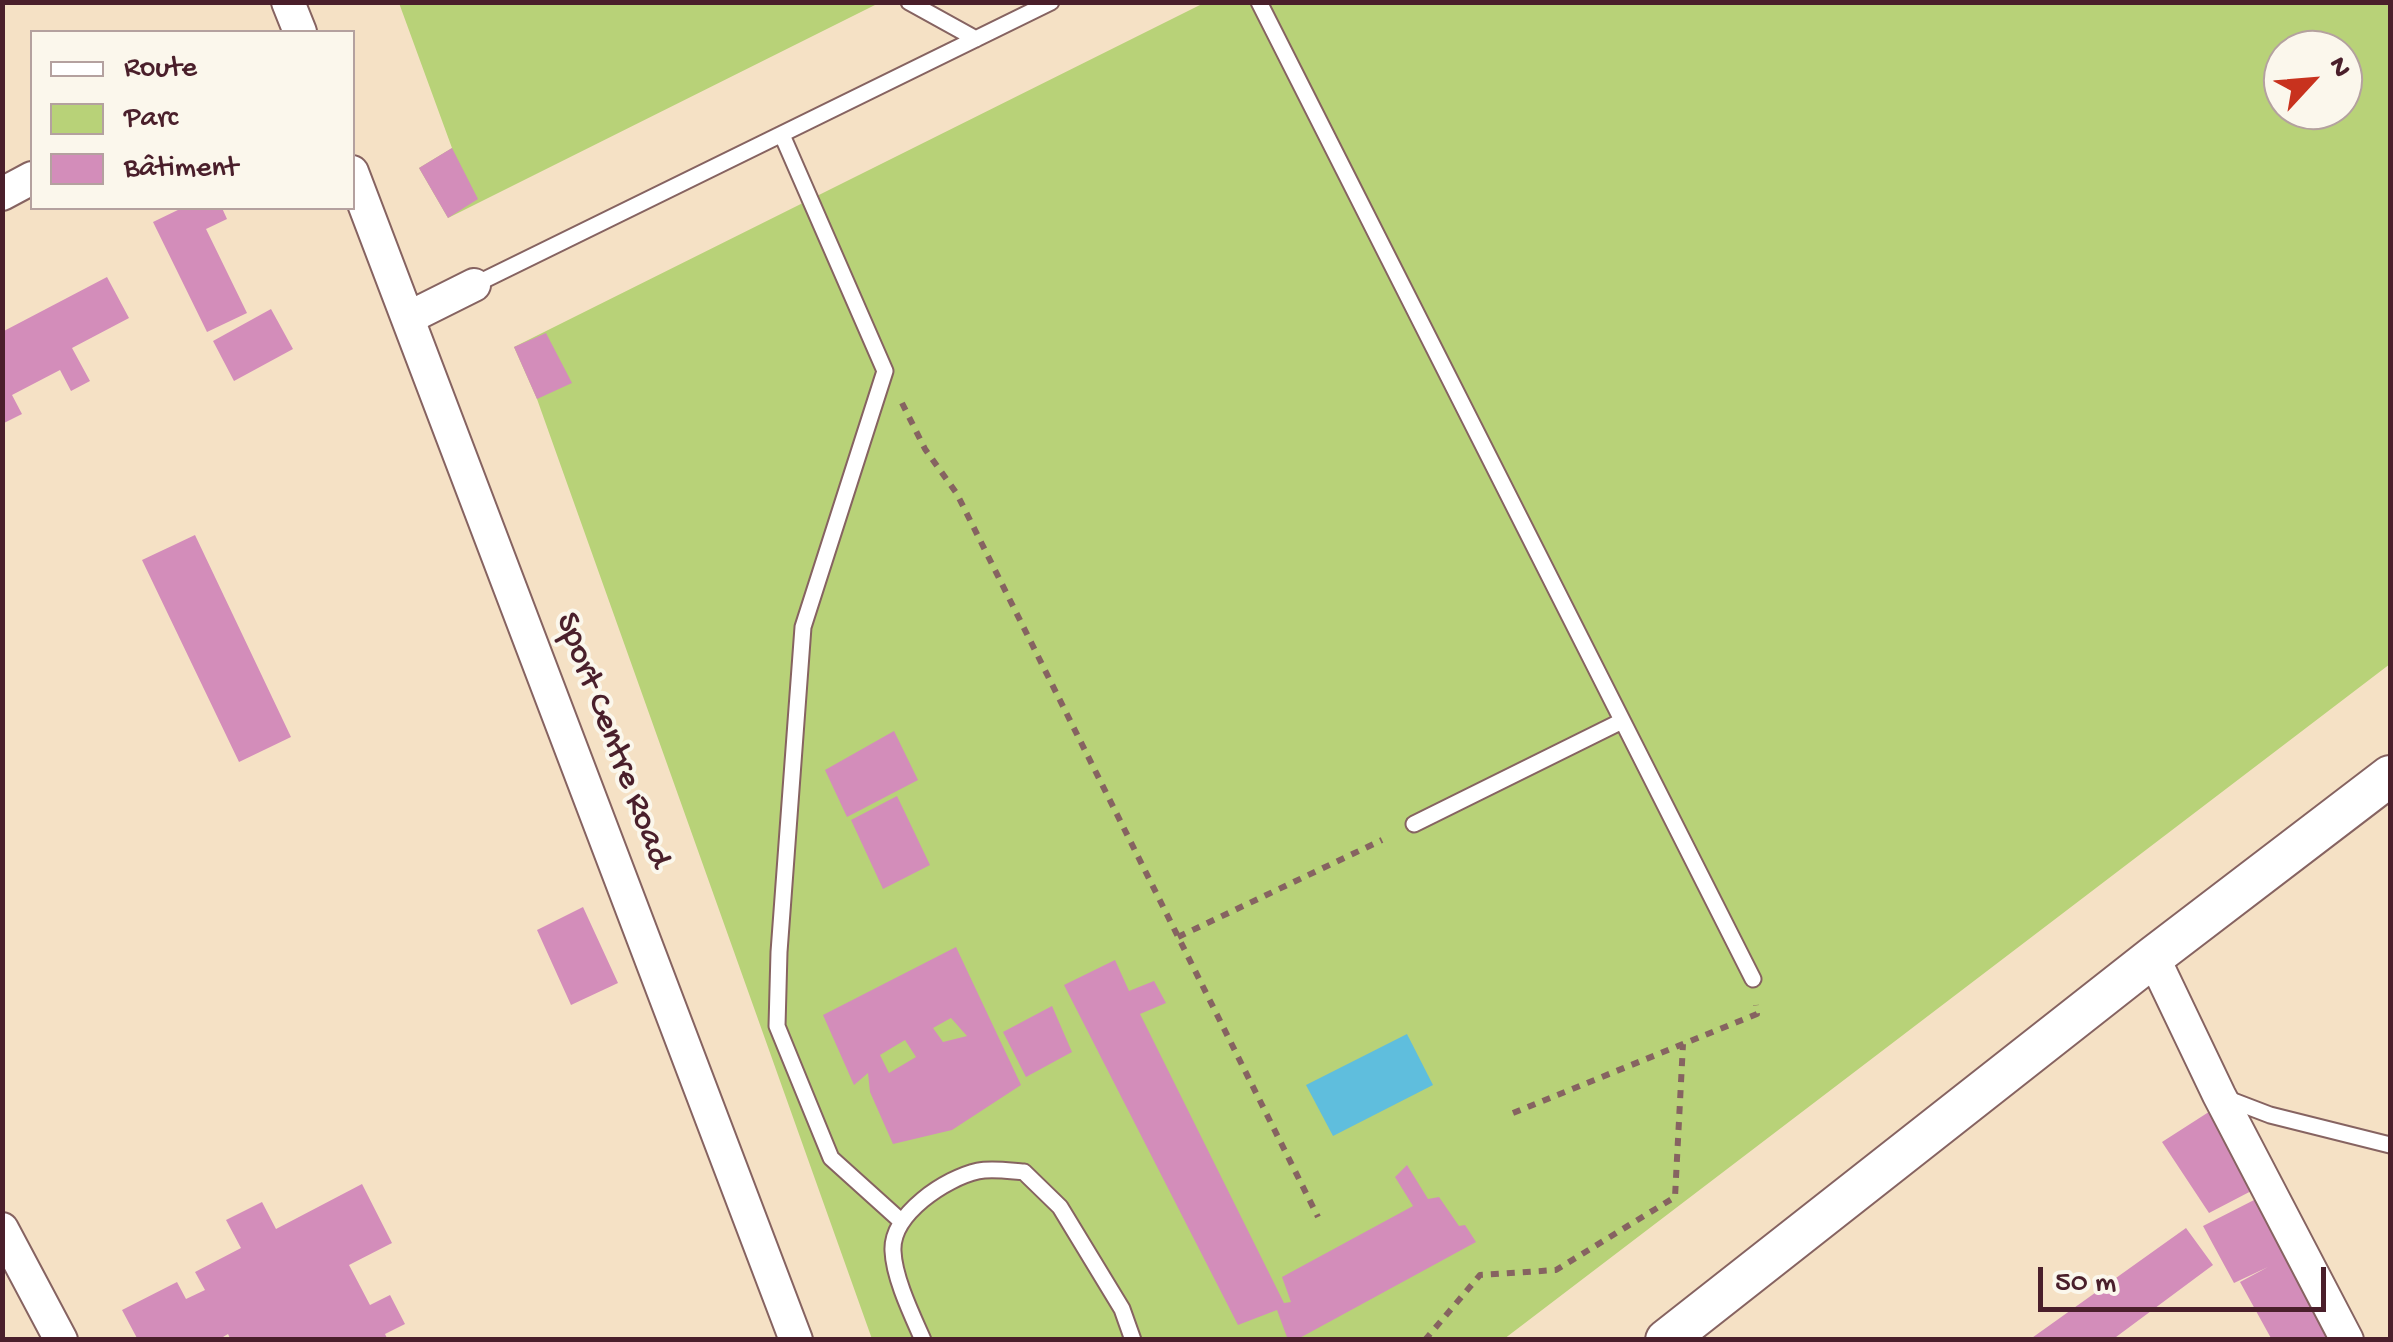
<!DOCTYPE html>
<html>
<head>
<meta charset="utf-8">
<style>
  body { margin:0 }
  #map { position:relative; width:2393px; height:1342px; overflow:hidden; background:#f5e1c5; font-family:"Gochi Hand",sans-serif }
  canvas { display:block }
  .frame { position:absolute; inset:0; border:5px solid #4a1f2b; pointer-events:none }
  .legend { position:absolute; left:30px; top:30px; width:325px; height:180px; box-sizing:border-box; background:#fbf7ec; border:2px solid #b4a19f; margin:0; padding:12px 18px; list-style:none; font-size:30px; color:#4a1f2b }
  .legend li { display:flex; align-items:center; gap:20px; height:50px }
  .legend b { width:50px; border:2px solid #b4a19f }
  .north { position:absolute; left:2263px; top:30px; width:100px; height:100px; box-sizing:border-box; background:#fbf7ec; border:2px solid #b4a19f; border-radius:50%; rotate:64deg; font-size:28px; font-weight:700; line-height:40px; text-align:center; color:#4a1f2b }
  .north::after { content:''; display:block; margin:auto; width:35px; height:45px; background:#c8321e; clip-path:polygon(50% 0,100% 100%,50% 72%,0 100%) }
  .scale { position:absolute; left:2038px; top:1267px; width:288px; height:45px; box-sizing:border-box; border:5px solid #4a1f2b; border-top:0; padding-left:12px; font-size:30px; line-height:35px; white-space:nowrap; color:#4a1f2b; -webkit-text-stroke:8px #fbf7ec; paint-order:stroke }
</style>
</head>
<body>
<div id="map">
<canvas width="2393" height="1342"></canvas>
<div class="frame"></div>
<ul class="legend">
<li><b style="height:12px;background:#fff"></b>Route</li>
<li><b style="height:28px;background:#b8d278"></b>Parc</li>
<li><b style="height:28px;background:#d38dba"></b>Bâtiment</li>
</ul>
<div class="north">N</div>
<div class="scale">50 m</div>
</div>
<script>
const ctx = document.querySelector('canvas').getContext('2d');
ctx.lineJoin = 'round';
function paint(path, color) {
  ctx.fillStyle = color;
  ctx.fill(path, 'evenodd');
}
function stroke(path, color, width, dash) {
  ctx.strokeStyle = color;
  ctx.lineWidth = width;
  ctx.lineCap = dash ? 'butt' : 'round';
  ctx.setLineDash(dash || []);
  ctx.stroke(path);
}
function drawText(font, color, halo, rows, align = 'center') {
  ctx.font = font + ' "Gochi Hand",sans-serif';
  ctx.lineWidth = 8;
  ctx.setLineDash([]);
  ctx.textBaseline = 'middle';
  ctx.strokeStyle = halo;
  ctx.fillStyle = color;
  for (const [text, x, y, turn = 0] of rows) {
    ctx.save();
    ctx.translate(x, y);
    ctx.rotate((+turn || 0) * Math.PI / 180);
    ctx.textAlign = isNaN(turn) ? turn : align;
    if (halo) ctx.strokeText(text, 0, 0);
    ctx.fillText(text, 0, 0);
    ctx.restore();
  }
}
paint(new Path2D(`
  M399,3H879L448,218L419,168L452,148Z
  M1204,3H2390V664L1504,1339H872L537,399L514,347ZM2283,50H2343V110H2283Z`), '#b8d278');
paint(new Path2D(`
  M1407,1034L1433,1085L1333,1136L1306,1085Z`), '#5fbedd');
paint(new Path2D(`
  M452,148L478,199L448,218L419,168Z
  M182,208H222L227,219L206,229L247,313L207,332L153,222Z
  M107,277L129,318L72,348L90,381L71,391L60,370L12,395L22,414L2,424V332Z
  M271,309L293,349L234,381L213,341Z
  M546,333L572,383L537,399L514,347Z
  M195,535L291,737L239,762L142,560Z
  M894,731L918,780L847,817L825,770Z
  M897,796L930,865L883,889L851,820Z
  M583,907L618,983L571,1005L537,930Z
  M956,947L1021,1085L952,1130L893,1144L870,1092L868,1073L854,1085L823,1015ZM951,1018L967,1036L943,1042L933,1028ZM905,1040L916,1057L889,1073L880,1055Z
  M1115,960L1129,991L1154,981L1166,1003L1140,1014L1284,1303L1291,1302L1282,1277L1413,1206L1395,1177L1407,1165L1428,1199L1439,1197L1459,1226L1465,1225L1476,1242L1296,1340H1288L1277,1310L1238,1325L1064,985Z
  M1052,1006L1072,1052L1026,1077L1003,1032Z
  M2215,1108L2257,1188L2209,1213L2162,1142Z
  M362,1184L392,1243L349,1265L370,1305L390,1295L405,1324L385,1334L388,1340H231L228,1334L218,1340H138L122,1310L177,1282L186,1299L205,1290L195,1272L241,1248L226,1220L262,1202L276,1229Z
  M2258,1198L2331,1340H2272L2240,1282L2268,1267L2234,1283L2203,1226Z
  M2186,1228L2213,1265L2112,1340H2029Z`), '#d38dba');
const service = new Path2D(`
  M909,2L976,39
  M1259,2L1753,979
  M782,135L885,371L803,627L779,952L777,1026L831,1158L902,1222
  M474,285L1051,2
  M1414,824L1622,721
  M2223,1097L2270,1115L2390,1145
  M923,1340C912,1315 894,1278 893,1251C891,1214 946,1178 978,1171C992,1168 1010,1171 1024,1172L1060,1207L1122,1309L1133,1340`);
const minor = new Path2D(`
  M288,2L300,32
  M352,172L796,1340
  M2,194L32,178
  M408,318L474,285
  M2153,957L2219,1095L2347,1340
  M2,1229L61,1340`);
const tertiary = new Path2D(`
  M1666,1340L2153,957L2390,776`);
stroke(service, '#866361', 19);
stroke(minor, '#866361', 36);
stroke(tertiary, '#866361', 44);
stroke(new Path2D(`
  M902,403L925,449L957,494L1318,1217
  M1178,937L1382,840
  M1513,1113L1757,1014L1756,1005
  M1425,1340L1480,1275L1556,1270L1675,1197L1683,1044`), '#866361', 6, [8, 8]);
stroke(service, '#fff', 15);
stroke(minor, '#fff', 32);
stroke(tertiary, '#fff', 40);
drawText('35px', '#4a1f2b', '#fbf7ec', [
  ["Sport Centre Road",611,741,69]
]);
</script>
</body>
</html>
